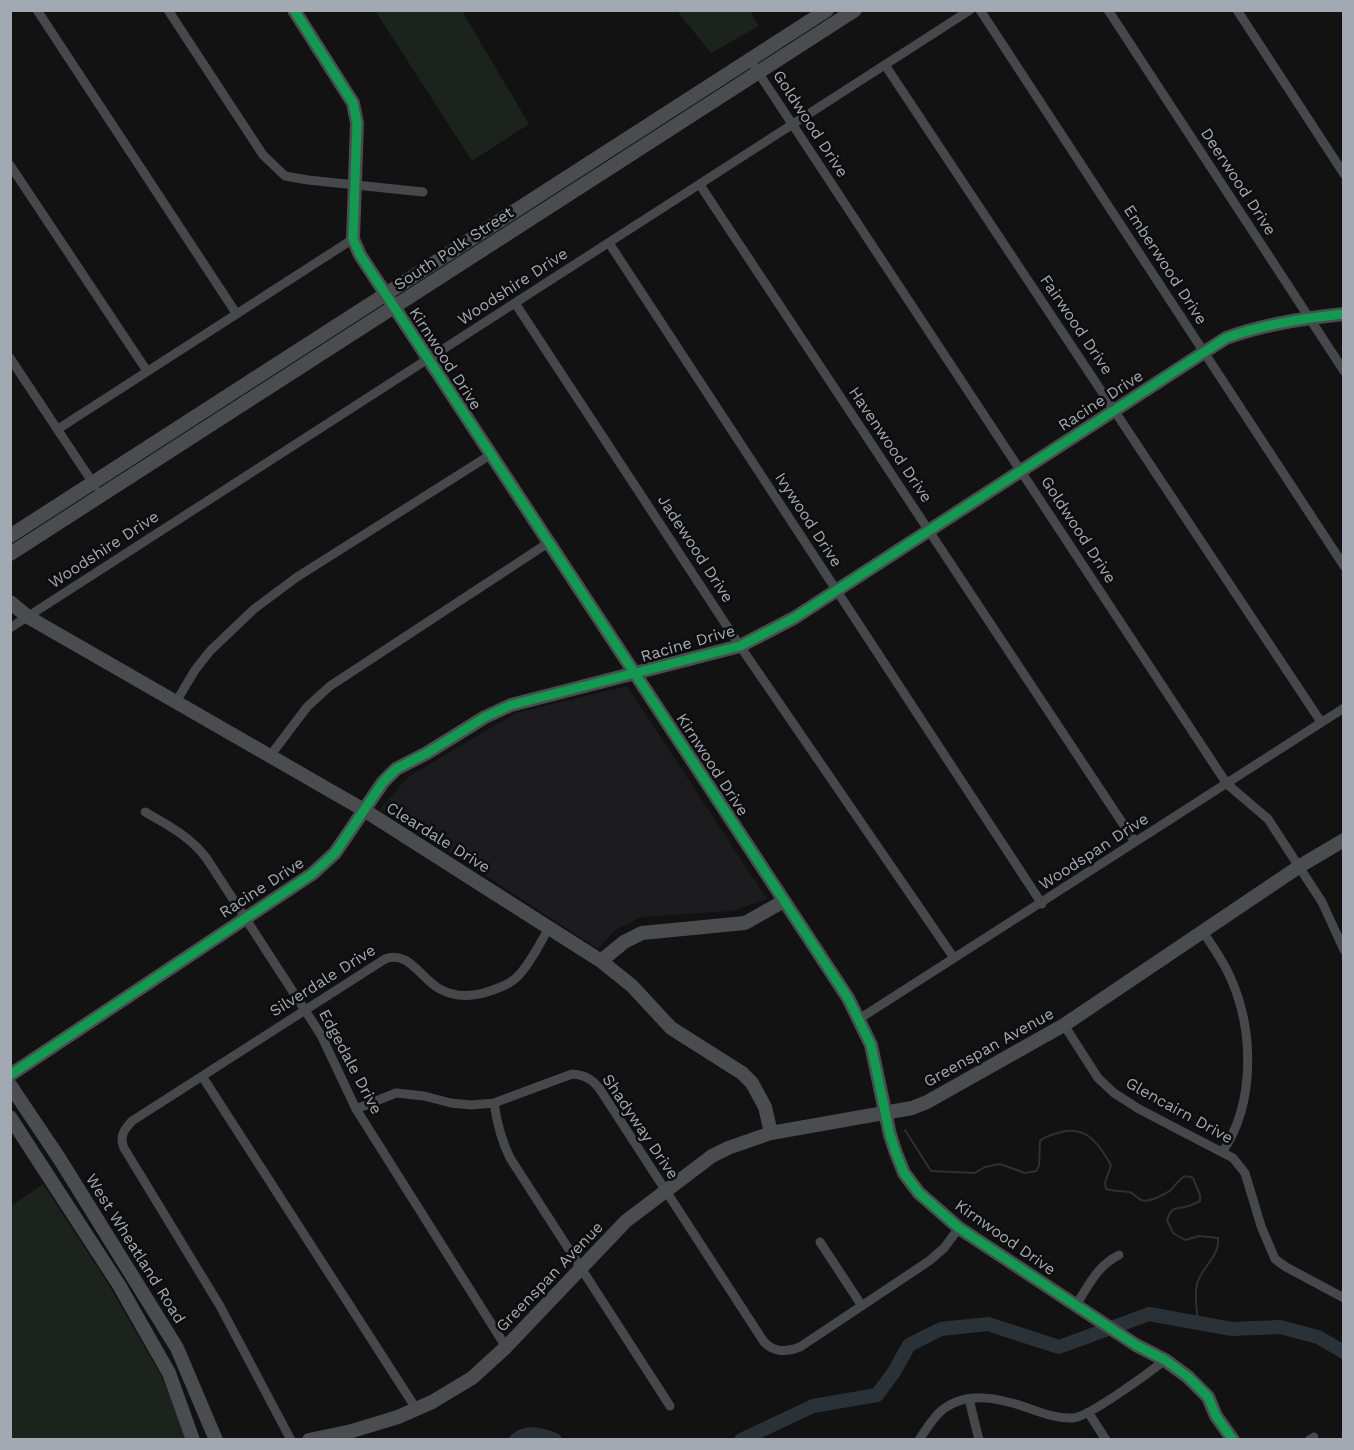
<!DOCTYPE html>
<html>
<head>
<meta charset="utf-8">
<style>
  body { margin:0 }
  #map { position:relative; width:1354px; height:1450px; overflow:hidden; background:#121212; font-family:"Work Sans",sans-serif }
  canvas { display:block }
  .frame { position:absolute; inset:0; border:12px solid #a3a9b3; pointer-events:none }
</style>
</head>
<body>
<div id="map">
<canvas width="1354" height="1450"></canvas>
<div class="frame"></div>
</div>
<script>
const ctx = document.querySelector('canvas').getContext('2d');
ctx.lineJoin = 'round';
function paint(path, color) {
  ctx.fillStyle = color;
  ctx.fill(path, 'evenodd');
}
function stroke(path, color, width, dash) {
  ctx.strokeStyle = color;
  ctx.lineWidth = width;
  ctx.lineCap = dash ? 'butt' : 'round';
  ctx.setLineDash(dash || []);
  ctx.stroke(path);
}
function drawText(font, color, halo, rows, align = 'center') {
  ctx.font = font + ' "Work Sans",sans-serif';
  ctx.lineWidth = 5;
  ctx.setLineDash([]);
  ctx.textBaseline = 'middle';
  ctx.strokeStyle = halo;
  ctx.fillStyle = color;
  for (const [text, x, y, turn = 0] of rows) {
    ctx.save();
    ctx.translate(x, y);
    ctx.rotate((+turn || 0) * Math.PI / 180);
    ctx.textAlign = isNaN(turn) ? turn : align;
    if (halo) ctx.strokeText(text, 0, 0);
    ctx.fillText(text, 0, 0);
    ctx.restore();
  }
}
paint(new Path2D(`
  M627,686L767,899L731,911L641,917L615,930L598,949L457,857L380,809L408,777L516,713Z`), '#1c1c1e');
paint(new Path2D(`
  M377,10L462,11L529,124L472,161L376,12Z
  M677,11H750L759,26L711,53Z
  M43,1184L107,1282L162,1377L187,1439L11,1440V1206Z`), '#1c221c');
stroke(new Path2D(`
  M905,1130L931,1171L975,1173L985,1167L1000,1164L1025,1173L1036,1171L1039,1166L1040,1141C1045,1136 1052,1135 1058,1133C1086,1124 1099,1144 1111,1165L1105,1183L1106,1189C1114,1192 1122,1190 1129,1192C1134,1193 1137,1198 1141,1200C1149,1203 1161,1196 1168,1192C1177,1187 1180,1171 1193,1178L1200,1195V1201C1195,1203 1190,1206 1185,1207C1174,1209 1171,1208 1167,1220L1173,1233L1185,1240L1199,1236L1218,1238C1220,1257 1201,1267 1197,1284C1194,1296 1197,1311 1198,1322`), '#2a3237', 2);
stroke(new Path2D(`
  M516,1440C528,1430 543,1435 555,1440
  M741,1440L813,1406L877,1395L894,1372L909,1345L941,1329L988,1324L1059,1347L1149,1314L1232,1329L1280,1327L1318,1337L1344,1352`), '#2a3237', 14);
stroke(new Path2D(`
  M37,10L236,313
  M168,10L263,155L285,176L308,180L423,192
  M980,10L1344,566
  M1108,10L1344,371
  M1237,10L1344,174
  M750,60L1227,784L1268,819L1322,902L1344,950
  M885,65L1321,722
  M10,165L147,371
  M700,185L1135,842
  M609,243L1042,904
  M515,303L740,646L954,958
  M10,358L95,486
  M58,429L353,239
  M10,628L970,10
  M176,702L195,670L210,651L254,609L297,577L490,455
  M270,756L307,707L330,686L548,543
  M145,812C168,825 191,837 207,859L321,1035L356,1109L506,1347
  M1203,932C1213,947 1224,962 1231,979C1254,1031 1255,1103 1223,1151
  M859,1019L1344,708
  M1064,1025L1098,1078L1114,1093L1139,1109L1233,1158L1245,1173L1261,1226L1275,1259L1286,1267L1344,1298
  M202,1076L417,1410
  M494,1103C497,1123 501,1140 510,1158L670,1406
  M356,1109L396,1093L424,1096L451,1103L471,1105L494,1103L572,1074C587,1075 595,1081 603,1094L764,1342C775,1353 786,1352 800,1347L929,1261L944,1248L959,1228
  M820,1242L862,1306
  M1076,1305C1089,1285 1097,1266 1119,1255
  M969,1399L979,1440
  M1088,1412L1106,1440
  M291,1440L220,1306L124,1148C119,1136 124,1130 132,1121L385,959C408,950 420,977 438,988C453,997 471,997 487,992C499,988 511,984 519,975C531,962 540,943 549,928
  M919,1440C925,1431 931,1421 938,1414C963,1389 1000,1398 1028,1408C1042,1413 1058,1419 1073,1418C1089,1417 1150,1372 1165,1360
  M1309,1440L1314,1437`), '#47484b', 9);
stroke(new Path2D(`
  M294,10L353,103L357,123L353,239L360,255L848,998L871,1045L890,1135L896,1153L904,1173L919,1193L959,1228L1136,1345L1165,1360L1188,1377L1208,1397L1216,1416L1233,1440
  M10,536L827,10
  M10,554L855,10
  M10,602L28,617L364,810L601,961L632,986L671,1028L742,1073L752,1083L765,1107L771,1133
  M601,961L624,942L642,933L745,923L784,901
  M10,1075L312,874L335,853L383,782L396,769L427,753L485,717L511,705L740,646L794,618L1226,338C1264,324 1304,318 1344,314
  M10,1085L59,1158L177,1348L216,1440
  M10,1117L119,1285L169,1373L193,1440
  M309,1440L352,1431L398,1417L432,1402L472,1378L506,1347L626,1221L712,1156L728,1148L771,1133L912,1108L927,1102L1064,1025L1300,866L1344,840`), '#4b4c4f', 14);
stroke(new Path2D(`
  M294,10L353,103L357,123L353,239L360,255L848,998L871,1045L890,1135L896,1153L904,1173L919,1193L959,1228L1136,1345L1165,1360L1188,1377L1208,1397L1216,1416L1233,1440
  M10,1075L312,874L335,853L383,782L396,769L427,753L485,717L511,705L740,646L794,618L1226,338C1264,324 1304,318 1344,314`), '#139951', 9);
drawText('16px', '#a3a9b3', '#0d0d0e', [
  ["Goldwood Drive",810,124,57],
  ["Deerwood Drive",1238,182,57],
  ["South Polk Street",454,249,-33],
  ["Emberwood Drive",1165,265,57],
  ["Woodshire Drive",513,287,-33],
  ["Fairwood Drive",1076,325,56],
  ["Kirnwood Drive",445,359,57],
  ["Racine Drive",1101,401,-33],
  ["Havenwood Drive",890,445,56],
  ["Ivywood Drive",808,520,57],
  ["Goldwood Drive",1078,530,57],
  ["Jadewood Drive",695,549,57],
  ["Woodshire Drive",104,550,-33],
  ["Racine Drive",688,644,-16],
  ["Kirnwood Drive",712,765,57],
  ["Cleardale Drive",438,838,32],
  ["Woodspan Drive",1094,852,-33],
  ["Racine Drive",262,888,-33],
  ["Silverdale Drive",323,981,-32],
  ["Greenspan Avenue",989,1048,-29],
  ["Edgedale Drive",350,1062,62],
  ["Glencairn Drive",1179,1111,29],
  ["Shadyway Drive",640,1127,56],
  ["Kirnwood Drive",1005,1238,35],
  ["West Wheatland Road",135,1249,58],
  ["Greenspan Avenue",550,1277,-46]
]);
</script>
</body>
</html>
